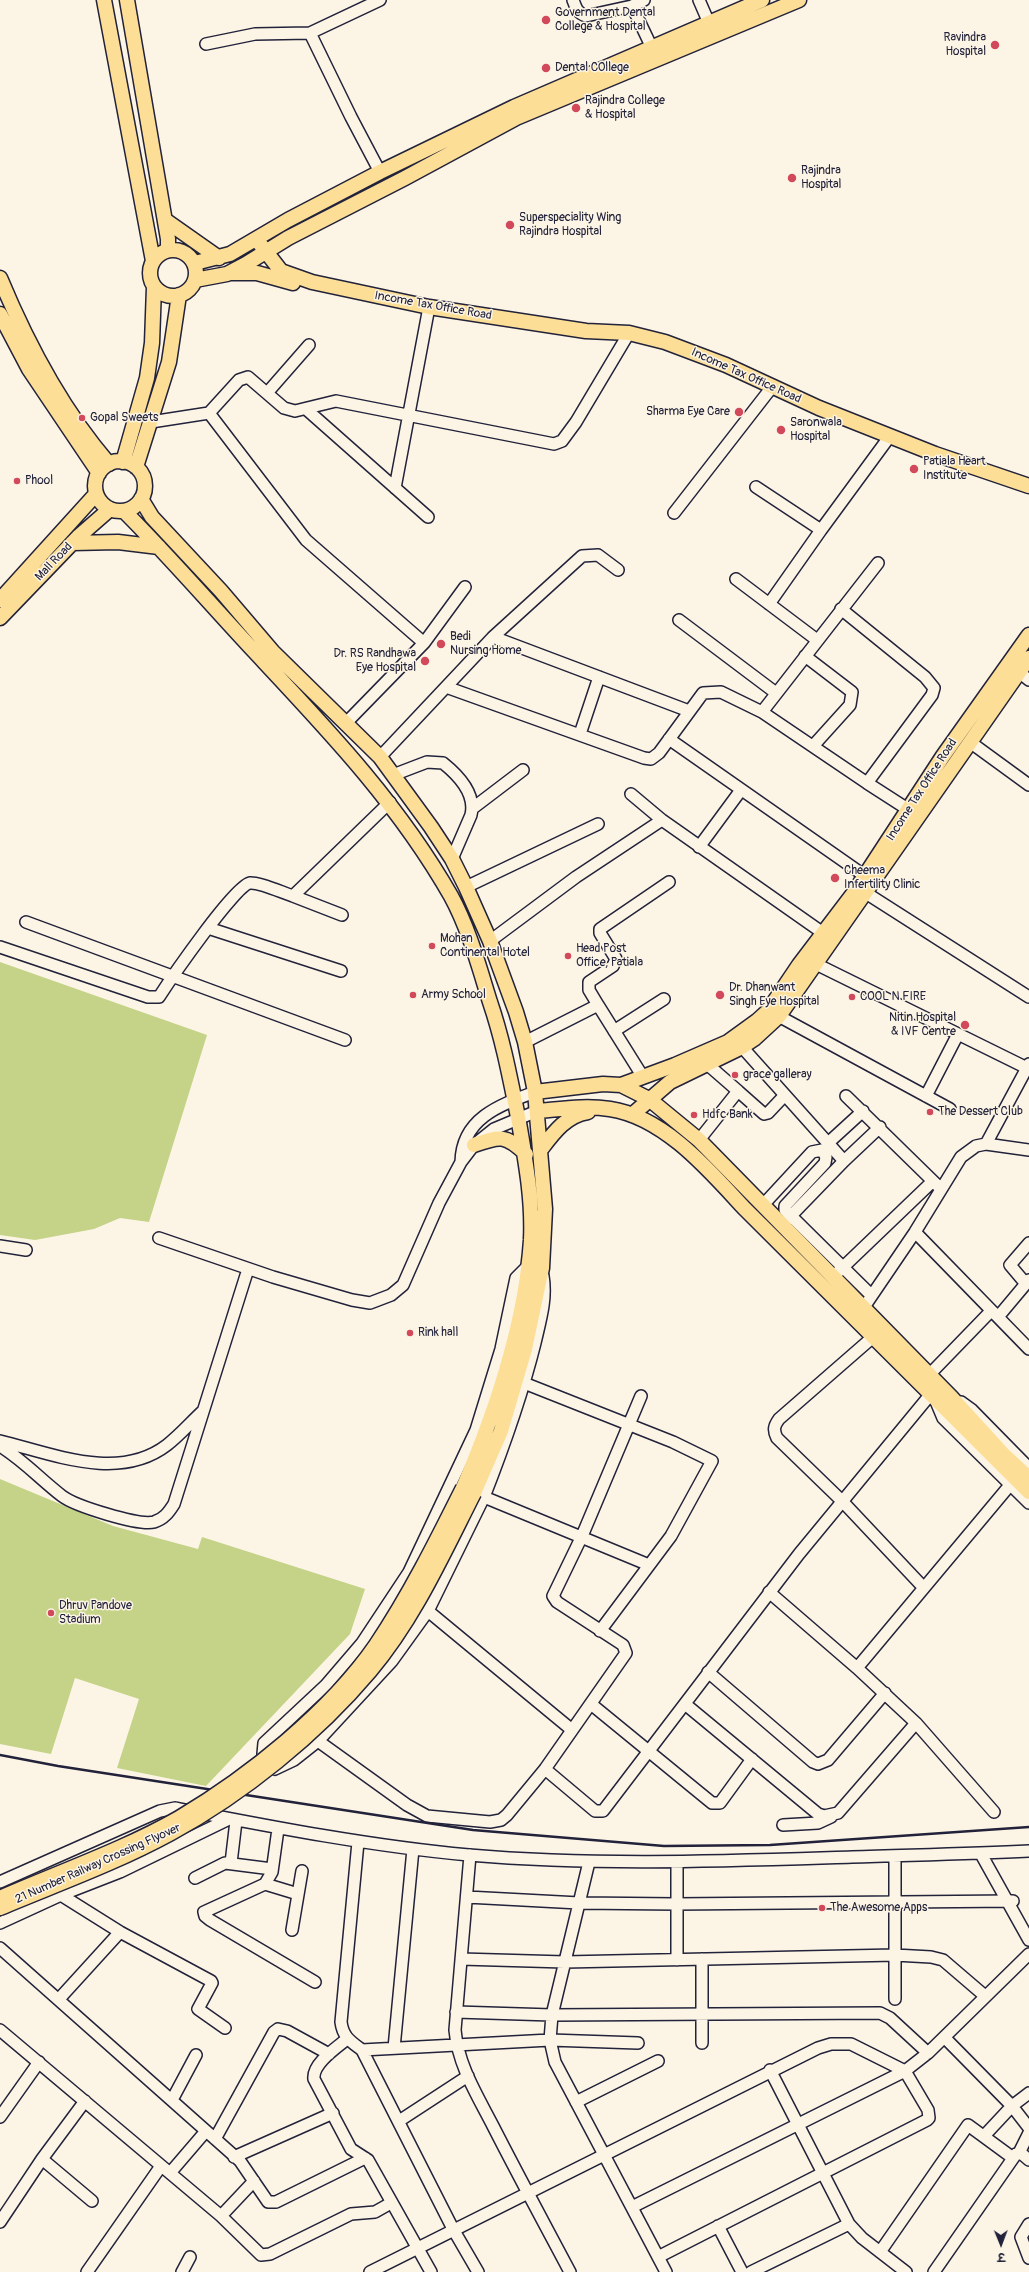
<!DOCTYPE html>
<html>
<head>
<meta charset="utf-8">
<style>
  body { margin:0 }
  #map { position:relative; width:1029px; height:2272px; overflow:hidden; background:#fcf5e5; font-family:Pangolin,"Playpen Sans Deva",sans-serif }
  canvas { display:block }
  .north { position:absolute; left:981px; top:2224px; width:40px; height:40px; -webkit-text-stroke:3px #fcf5e5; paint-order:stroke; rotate:179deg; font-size:11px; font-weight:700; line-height:16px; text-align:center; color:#22223b }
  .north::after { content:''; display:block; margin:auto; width:14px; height:18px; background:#22223b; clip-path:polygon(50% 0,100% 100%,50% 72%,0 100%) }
</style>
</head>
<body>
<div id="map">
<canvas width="1029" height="2272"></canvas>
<div class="north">उ</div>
</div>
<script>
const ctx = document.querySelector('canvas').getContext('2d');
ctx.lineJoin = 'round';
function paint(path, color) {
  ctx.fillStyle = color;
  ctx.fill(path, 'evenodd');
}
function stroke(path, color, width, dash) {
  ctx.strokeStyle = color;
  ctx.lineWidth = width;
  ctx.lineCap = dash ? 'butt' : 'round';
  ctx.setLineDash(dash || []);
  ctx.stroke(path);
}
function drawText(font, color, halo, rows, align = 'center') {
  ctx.font = font + ' Pangolin,sans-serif';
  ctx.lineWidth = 3;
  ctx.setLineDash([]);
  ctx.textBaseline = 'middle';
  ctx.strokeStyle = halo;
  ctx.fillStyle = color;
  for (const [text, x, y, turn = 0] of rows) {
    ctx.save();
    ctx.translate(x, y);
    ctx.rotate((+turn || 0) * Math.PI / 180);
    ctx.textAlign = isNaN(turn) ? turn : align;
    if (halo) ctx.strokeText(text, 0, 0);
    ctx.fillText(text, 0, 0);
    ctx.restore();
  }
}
paint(new Path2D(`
  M0,962L207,1035L149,1222L120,1218L94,1229L35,1240L0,1235Z
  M0,1479L113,1526L198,1549L202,1537L365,1589L350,1634L206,1786L117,1768L139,1699L75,1678L51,1754L0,1744Z`), '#c4d387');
const minor = new Path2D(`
  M573,0C576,8 577,13 586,16L632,6L652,48
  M699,0L712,30
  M632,6L644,0
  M310,33L351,117L380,172
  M206,44L255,34L310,33L380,0
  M267,393L309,345
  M306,409L428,517
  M209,413L306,540L424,643
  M151,422L209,413L239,380L248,377L284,408L295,411L336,401L554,444L562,441L576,422L629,333
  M756,487L821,530L769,604
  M395,488L429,307
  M674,513L772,387
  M821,530L890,436
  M736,579L817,640
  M841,609L925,677L934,688L932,695L867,783
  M679,620L776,693
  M493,637L689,711
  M805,656L852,692L850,705L813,746
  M1019,672L1029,680
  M446,687L644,758L651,759L659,753L703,693L721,692L762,712L867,783L909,810
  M762,712L878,563
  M345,724L424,643L465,587
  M580,734L599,677
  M669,739L865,876
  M970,742L1029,785
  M380,757L493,637L582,556L598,555L618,570
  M393,775L427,762L443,763C458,775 476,794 471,815L452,859
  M631,794L662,820L823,933
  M473,808L523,770
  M699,847L741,790
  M466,887L598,824
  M866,893L1029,997
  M293,896L342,915
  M26,922L345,1040
  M208,928L341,971
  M490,941L576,877L662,820
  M0,947L148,997H159C170,980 235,885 250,883C260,882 283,893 293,896L390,802
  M814,963L1027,1068
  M598,1005L589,990V982L613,966L616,959L600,933V929L669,882
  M773,1013L950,1109
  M614,1031L664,999
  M525,1042L598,1005L643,1077
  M742,1047L844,1161L880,1127
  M707,1064L738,1091
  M846,1096L938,1186
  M926,1096L958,1034
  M699,1140L738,1091L764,1114L768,1113L785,1095
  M828,1143L863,1111
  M986,1144L1029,1150
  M461,1162C462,1118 500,1105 535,1092
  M763,1205L812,1152L822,1150L826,1157L825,1163L785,1206V1210L871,1295
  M785,1222L844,1161
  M915,1232L1029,1349
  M159,1238L273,1277L352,1300L370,1303L391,1295L403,1285L439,1203L461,1162L474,1145L494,1129L537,1111
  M0,1246L26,1250
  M838,1272L933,1181
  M543,1276C547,1299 540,1321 535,1343C522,1395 504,1446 484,1497L649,1565
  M1026,1284L1010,1265L1029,1243
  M860,1313L915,1232L961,1157L976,1146L986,1144L1029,1064
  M998,1317L1029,1280
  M873,1337L779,1419C774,1426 773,1430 777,1438L843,1502L924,1588
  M929,1375L991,1311
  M524,1383L673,1442L712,1461L671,1536L600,1631
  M935,1399L943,1418L1029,1503
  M961,1402L972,1410L1029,1468
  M0,1441C53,1454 119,1482 167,1445C180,1435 191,1422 203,1411
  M0,1446C23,1460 40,1479 62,1496C75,1506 139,1526 154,1522C164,1519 169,1512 174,1504L248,1269
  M484,1497L428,1611L392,1661L318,1741L294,1760L275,1769L263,1754L264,1743L326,1685L362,1643L409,1572L476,1430L501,1349L516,1278L528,1266
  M769,1592L857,1668L916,1723L994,1812
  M428,1611L572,1730
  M857,1668L1010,1485
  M708,1672L813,1762L818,1764L828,1760L885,1693
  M591,1704L712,1803H720L752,1759
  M685,1704L818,1814L824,1816L838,1813L916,1723
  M318,1741L407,1805L427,1816L490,1822L501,1820L507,1815L545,1769L626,1653L623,1645L557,1602L553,1596L582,1536L641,1396
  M545,1769L595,1811H603L799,1554L930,1395
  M783,1825L818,1823L831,1817
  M278,1829L272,1872L265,1884L204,1912L205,1916L210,1920L315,1982
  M358,1842L341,2022C343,2037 350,2041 362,2050L453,2229L478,2272
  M981,1854L1029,1940
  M470,1855L455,2030C458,2065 477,2095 493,2126C518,2175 544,2223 570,2272
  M895,1856V1999
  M589,1862L552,2015L550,2040L555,2062L666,2272
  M231,1863L236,1821
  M195,1878L225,1863L272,1869
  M0,1882L160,1811L175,1808C273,1827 370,1846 469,1855C597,1866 724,1861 852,1857C911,1855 970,1854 1029,1851
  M265,1884L298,1894
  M61,1895L120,1932L211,1981L212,1983L198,2009L225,2028
  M467,1897L579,1903L676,1904L1013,1901
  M0,1923L61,1895L120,1872L229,1819
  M292,1930L302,1871
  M0,1948L240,2161L268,2202H276L365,2158
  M461,1959L565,1962L895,1955L931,1957L943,1960L985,1996
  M702,1959V2043
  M677,1960V1862
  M59,1999L120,1932
  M456,2012L552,2015L880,2013L890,2018L928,2053L1029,1954
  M0,2030L221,2216L261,2255L270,2254L351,2214L375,2212L391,2203
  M945,2038L1012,2106L1029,2128
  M347,2039C336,2048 312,2064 314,2079L351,2149L368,2160L431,2272
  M394,2048L413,1849
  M362,2050L550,2040L638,2043
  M770,2070L849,2224L862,2238L906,2272
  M172,2100L196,2055
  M576,2102L658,2061
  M0,2117L39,2062
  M399,2121L468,2076
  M984,2136L1012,2106L1029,2093
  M215,2139L274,2032L278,2029L287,2031L329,2054
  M1019,2153L1029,2133
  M234,2157L333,2113
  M42,2159L92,2201
  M170,2173L206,2131
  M632,2207L905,2071L928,2053
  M221,2216L254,2181
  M0,2222L42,2159L85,2101
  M1029,2224L1021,2237L1029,2258
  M718,2226L742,2272
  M880,2252L968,2125L1013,2158
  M87,2272L161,2166
  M182,2272L190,2257
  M370,2272L818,2048L831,2044H851L905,2071L928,2110L929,2118L927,2120L658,2257
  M751,2272L849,2224
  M934,2272L1016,2154H1022L1029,2160`);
const major = new Path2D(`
  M104,0L153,261
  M127,0L168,239V250
  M165,220L219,258
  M257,240L281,271L312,282L429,307L586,331L629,333L665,342L726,365L819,408L935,454L1029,486
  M150 273a23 23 0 1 1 46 0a23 23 0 1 1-46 0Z
  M195,263L230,254L288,220L380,172L514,107L762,0
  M232,273H257L293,283
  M0,278C27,343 63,411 109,464
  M195,280L227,274L246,264L288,238L405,178L516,118L799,0
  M0,314L29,369L99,473
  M95 486a25 25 0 1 1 50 0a25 25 0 1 1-50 0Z
  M123,462L147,378L152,343L154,287
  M136,467L169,362L179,295
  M141,499L152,517L221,591L273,652L380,757L431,827L452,859L466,887L490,941L516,1012L525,1042L535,1092L545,1209L542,1268L525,1349L501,1431L474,1493
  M124,511C169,556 211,605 254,651C327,729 398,803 451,896C469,929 479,967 490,1002C503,1040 510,1078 518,1117C525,1158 533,1198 531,1240C525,1325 496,1411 463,1488
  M72,543L118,542L159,547
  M0,600L96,494
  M0,618L78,537L110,509
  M621,1085L649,1099L699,1140L952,1398L1004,1455L1029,1478
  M535,1092L603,1084L621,1085L675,1065L728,1042L757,1021L768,1011L799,965L853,894L943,756L1029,635
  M537,1111C561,1109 586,1105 610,1109C664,1117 709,1170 744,1208L1029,1492
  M633,1114L670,1082L742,1047L754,1039L779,1016L1029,658
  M474,1145C500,1136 505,1134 526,1154
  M542,1148C554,1132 567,1115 588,1112`);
stroke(minor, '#22223b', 14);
stroke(major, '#22223b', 17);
stroke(minor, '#fcf5e5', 11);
stroke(major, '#fcde96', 14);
stroke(new Path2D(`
  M0,1755L58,1766L473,1830L664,1846L770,1845L1029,1827`), '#22223b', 2.5);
const majorBridge = new Path2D(`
  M0,1898C59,1872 123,1850 179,1818C248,1777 330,1712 376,1645C409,1596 436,1542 463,1488
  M0,1908C57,1884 116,1863 171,1833C243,1794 317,1734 370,1671C414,1619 443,1554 474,1493`);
stroke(majorBridge, '#22223b', 17, []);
stroke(majorBridge, '#fcde96', 14);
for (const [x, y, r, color] of [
  [546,20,5,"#d1495b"],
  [995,45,5,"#d1495b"],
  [546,68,5,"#d1495b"],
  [576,108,5,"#d1495b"],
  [792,178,5,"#d1495b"],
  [510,225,5,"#d1495b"],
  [739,412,5,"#d1495b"],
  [82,418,4,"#d1495b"],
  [781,430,5,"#d1495b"],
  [914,469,5,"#d1495b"],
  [17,481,4,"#d1495b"],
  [441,644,5,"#d1495b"],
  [425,661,5,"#d1495b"],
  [835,878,5,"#d1495b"],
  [432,946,4,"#d1495b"],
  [568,956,4,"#d1495b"],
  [413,995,4,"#d1495b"],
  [720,995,5,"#d1495b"],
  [852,997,4,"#d1495b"],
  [965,1025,5,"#d1495b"],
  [735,1075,4,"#d1495b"],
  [930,1112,4,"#d1495b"],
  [694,1115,4,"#d1495b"],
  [410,1333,4,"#d1495b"],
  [51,1613,4,"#d1495b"],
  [822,1908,4,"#d1495b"]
]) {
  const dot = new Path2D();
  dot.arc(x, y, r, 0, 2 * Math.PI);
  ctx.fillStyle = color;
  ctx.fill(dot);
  stroke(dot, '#fcf5e5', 1.5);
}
drawText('12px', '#22223b', '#fcf5e5', [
  ["Government Dental",555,13],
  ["College & Hospital",555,27],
  ["Ravindra",986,38,"right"],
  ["Hospital",986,52,"right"],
  ["Dental COllege",555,68],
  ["Rajindra College",585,101],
  ["& Hospital",585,115],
  ["Rajindra",801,171],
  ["Hospital",801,185],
  ["Superspeciality Wing",519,218],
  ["Rajindra Hospital",519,232],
  ["Sharma Eye Care",730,412,"right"],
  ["Gopal Sweets",90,418],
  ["Saronwala",790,423],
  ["Hospital",790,437],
  ["Patiala Heart",923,462],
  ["Institute",923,476],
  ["Phool",25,481],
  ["Bedi",450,637],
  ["Nursing Home",450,651],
  ["Dr. RS Randhawa",416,654,"right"],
  ["Eye Hospital",416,668,"right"],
  ["Cheema",844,871],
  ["Infertility Clinic",844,885],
  ["Mohan",440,939],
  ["Continental Hotel",440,953],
  ["Head Post",576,949],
  ["Office, Patiala",576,963],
  ["Dr. Dhanwant",729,988],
  ["Singh Eye Hospital",729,1002],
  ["Army School",421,995],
  ["COOL N FIRE",860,997],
  ["Nitin Hospital",956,1018,"right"],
  ["& IVF Centre",956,1032,"right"],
  ["grace galleray",743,1075],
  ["The Dessert Club",938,1112],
  ["Hdfc Bank",702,1115],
  ["Rink hall",418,1333],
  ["Dhruv Pandove",59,1606],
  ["Stadium",59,1620],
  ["The Awesome Apps",830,1908]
], 'left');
drawText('12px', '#22223b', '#fcf5e5', [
  ["Income Tax Office Road",433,306,10],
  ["Income Tax Office Road",746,376,24],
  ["Mall Road",54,562,-46],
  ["Income Tax Office Road",922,790,-57],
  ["21 Number Railway Crossing Flyover",98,1864,-24]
]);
</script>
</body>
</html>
